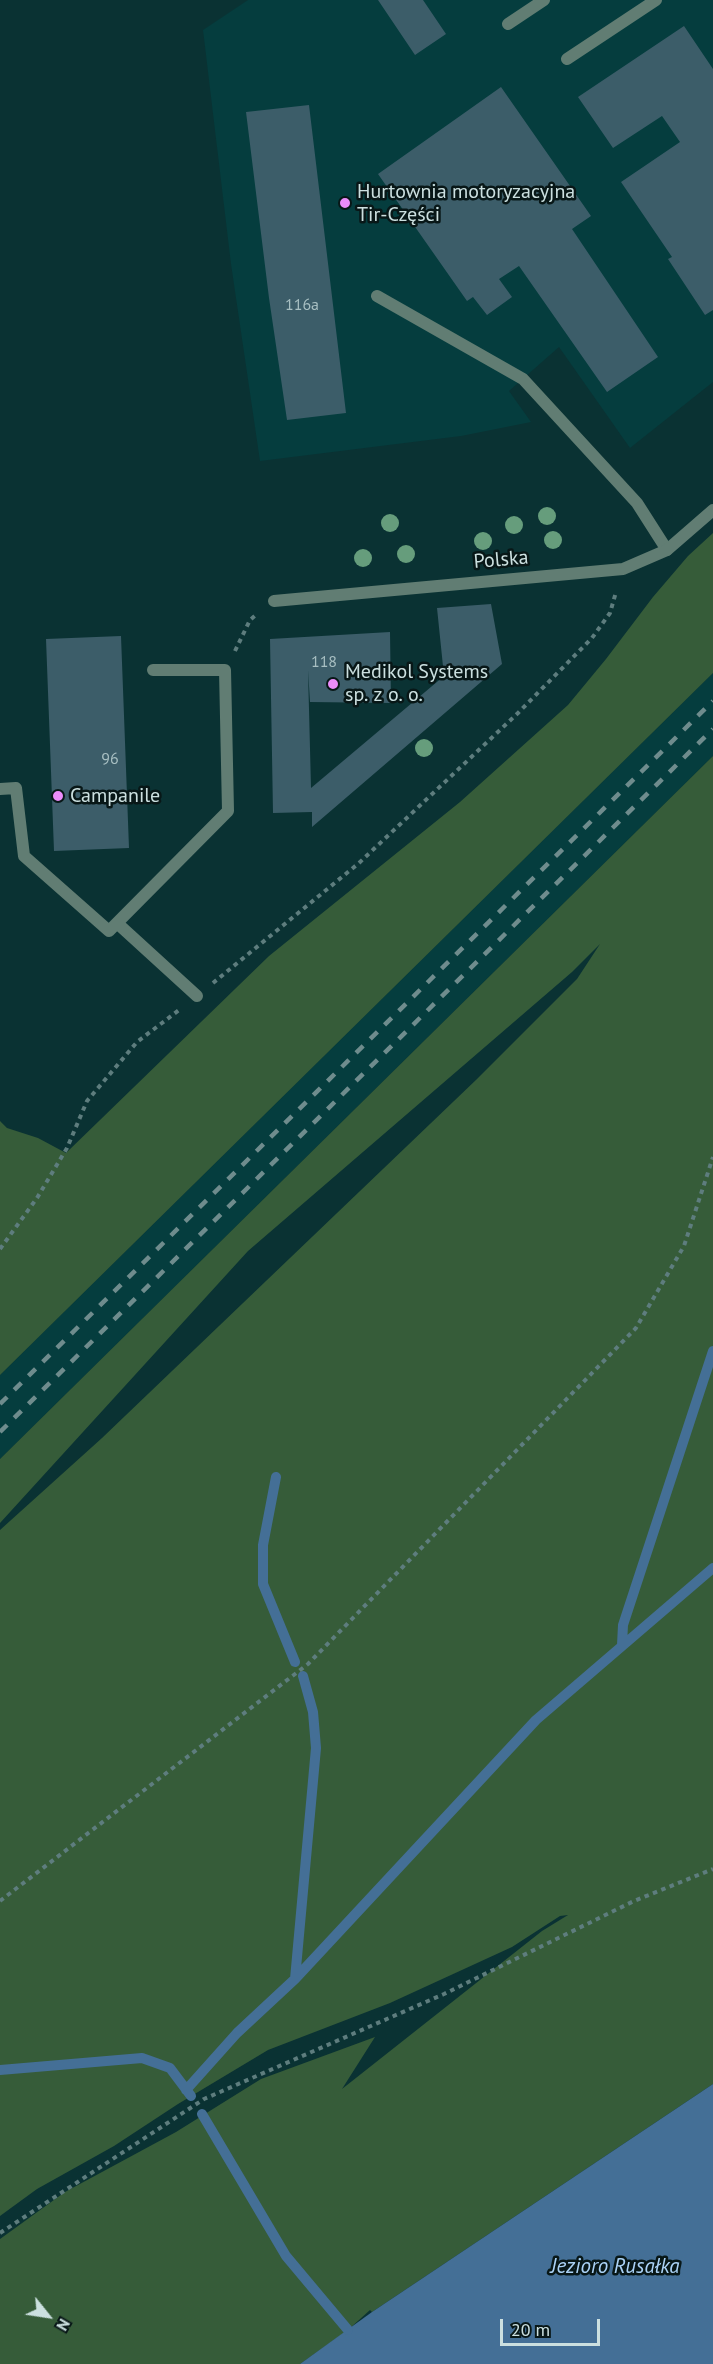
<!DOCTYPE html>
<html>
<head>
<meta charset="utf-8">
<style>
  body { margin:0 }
  #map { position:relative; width:713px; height:2364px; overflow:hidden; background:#0a3233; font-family:"PT Sans",sans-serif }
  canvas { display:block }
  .north { position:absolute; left:18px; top:2286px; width:60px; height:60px; -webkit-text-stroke:4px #081717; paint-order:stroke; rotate:120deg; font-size:16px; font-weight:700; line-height:24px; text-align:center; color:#cce0e0 }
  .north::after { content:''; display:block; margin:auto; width:21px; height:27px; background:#cce0e0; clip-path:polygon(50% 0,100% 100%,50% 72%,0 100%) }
  .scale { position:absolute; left:500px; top:2319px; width:100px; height:27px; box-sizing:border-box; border:3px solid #cce0e0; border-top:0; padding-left:8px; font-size:18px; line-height:21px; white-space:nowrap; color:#cce0e0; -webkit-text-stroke:4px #081717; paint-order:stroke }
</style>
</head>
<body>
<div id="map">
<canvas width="713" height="2364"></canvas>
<div class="north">N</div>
<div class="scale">20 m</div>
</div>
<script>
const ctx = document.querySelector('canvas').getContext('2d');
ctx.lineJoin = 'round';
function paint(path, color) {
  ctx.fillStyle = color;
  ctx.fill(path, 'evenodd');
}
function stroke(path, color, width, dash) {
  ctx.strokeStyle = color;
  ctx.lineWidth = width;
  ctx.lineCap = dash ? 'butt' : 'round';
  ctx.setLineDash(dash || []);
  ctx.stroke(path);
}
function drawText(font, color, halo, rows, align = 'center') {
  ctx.font = font + ' "PT Sans",sans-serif';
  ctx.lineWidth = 5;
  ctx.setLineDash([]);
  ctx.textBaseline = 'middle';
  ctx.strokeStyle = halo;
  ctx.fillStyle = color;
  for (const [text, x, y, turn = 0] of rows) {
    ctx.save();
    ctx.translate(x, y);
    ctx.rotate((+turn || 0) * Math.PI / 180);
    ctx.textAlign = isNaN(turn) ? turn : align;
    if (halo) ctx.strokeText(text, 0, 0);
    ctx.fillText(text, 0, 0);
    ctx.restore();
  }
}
paint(new Path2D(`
  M248,0H713V382L630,448L559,347L509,391L531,422L461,436L260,461L231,264L203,30Z
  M713,673V756L0,1459V1375Z`), '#053d3e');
paint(new Path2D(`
  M713,533V673L0,1375V1121L7,1128L38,1138L66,1153L269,956L460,802L568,705L606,659L653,597L688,556Z
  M713,756V2084L372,2312L370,2310L348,2330L300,2364H0V2239L65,2192L176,2132L261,2079L375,2037L342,2089L542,1931L568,1915L560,1916L512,1947L390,2003L268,2050L178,2104L114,2146L37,2189L0,2216V1530L102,1438L477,1079L577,979L600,944L572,972L248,1251L0,1523V1459Z`), '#365c39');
paint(new Path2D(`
  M713,2084V2364H300L372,2312Z`), '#446f96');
stroke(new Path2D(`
  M276,1477L263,1545V1584L295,1662
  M622,1645L623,1625L713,1351
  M295,1979L316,1748L313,1712L303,1676
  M0,2070L142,2058L170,2068L191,2096
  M186,2090L237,2033L295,1979L536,1720L713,1568
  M202,2114L286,2256L348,2330`), '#446f96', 10);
paint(new Path2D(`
  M378,0H423L446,34L415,55Z
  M684,26L713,69V310L705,315L668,259L672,257L621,182L680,142L662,116L613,148L578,97Z
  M501,87L591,216L572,229L658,357L607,392L519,266L499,279L512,297L487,315L473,297L467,301L378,174Z
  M309,105L346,413L287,420L269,298L246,112Z
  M491,604L502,664L312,827V812L273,813L270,639L390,632L391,703L310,702L308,670L311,788L444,676L437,608Z
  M121,636L129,848L54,851L46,639Z`), '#3c5d69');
stroke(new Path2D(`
  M235,651L250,620L257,614
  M213,983L359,863L518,713L592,638L610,613L616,592
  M0,1249L37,1198L67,1148L87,1101L137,1042L179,1010
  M0,1901L308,1664L636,1328L684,1246L713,1157
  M0,2233L204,2099L444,1994L634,1901L713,1869`), '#5e7d7e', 4, [4.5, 4.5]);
stroke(new Path2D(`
  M508,24L544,0
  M567,59L656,0
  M377,296L523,379L637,503L667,550
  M0,789L16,788L24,856L109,931L228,811L225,670H153
  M117,923L197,996`), '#617d73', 12);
stroke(new Path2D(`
  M274,601L623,569L667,550L713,510`), '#617d73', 12);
stroke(new Path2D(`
  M0,1404L713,701
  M0,1432L713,729`), '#6f8c8d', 4.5, [10, 10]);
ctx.fillStyle = '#669d7c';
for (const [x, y] of [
  [547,516],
  [390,523],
  [514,525],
  [553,540],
  [483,541],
  [406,554],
  [363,558],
  [424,748]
]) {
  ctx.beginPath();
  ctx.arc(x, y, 9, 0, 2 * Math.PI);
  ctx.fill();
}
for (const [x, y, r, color] of [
  [345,203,6,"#ec8cfa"],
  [333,684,6,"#ec8cfa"],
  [58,796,6,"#ec8cfa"]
]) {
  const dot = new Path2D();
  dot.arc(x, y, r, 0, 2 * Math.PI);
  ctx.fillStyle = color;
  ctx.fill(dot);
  stroke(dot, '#081717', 2);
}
drawText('16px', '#a8bfc2', null, [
  ["116a",302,305],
  ["118",324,662],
  ["96",110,759]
]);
drawText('20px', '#cce0e0', '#081717', [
  ["Hurtownia motoryzacyjna",357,192],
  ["Tir-Części",357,215],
  ["Medikol Systems",345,672],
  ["sp. z o. o.",345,695],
  ["Campanile",70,796]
], 'left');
drawText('20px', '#cce0e0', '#081717', [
  ["Polska",501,560,-5]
]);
drawText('italic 21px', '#abd2f6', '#081717', [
  ["Jezioro Rusałka",615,2267]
]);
</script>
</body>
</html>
